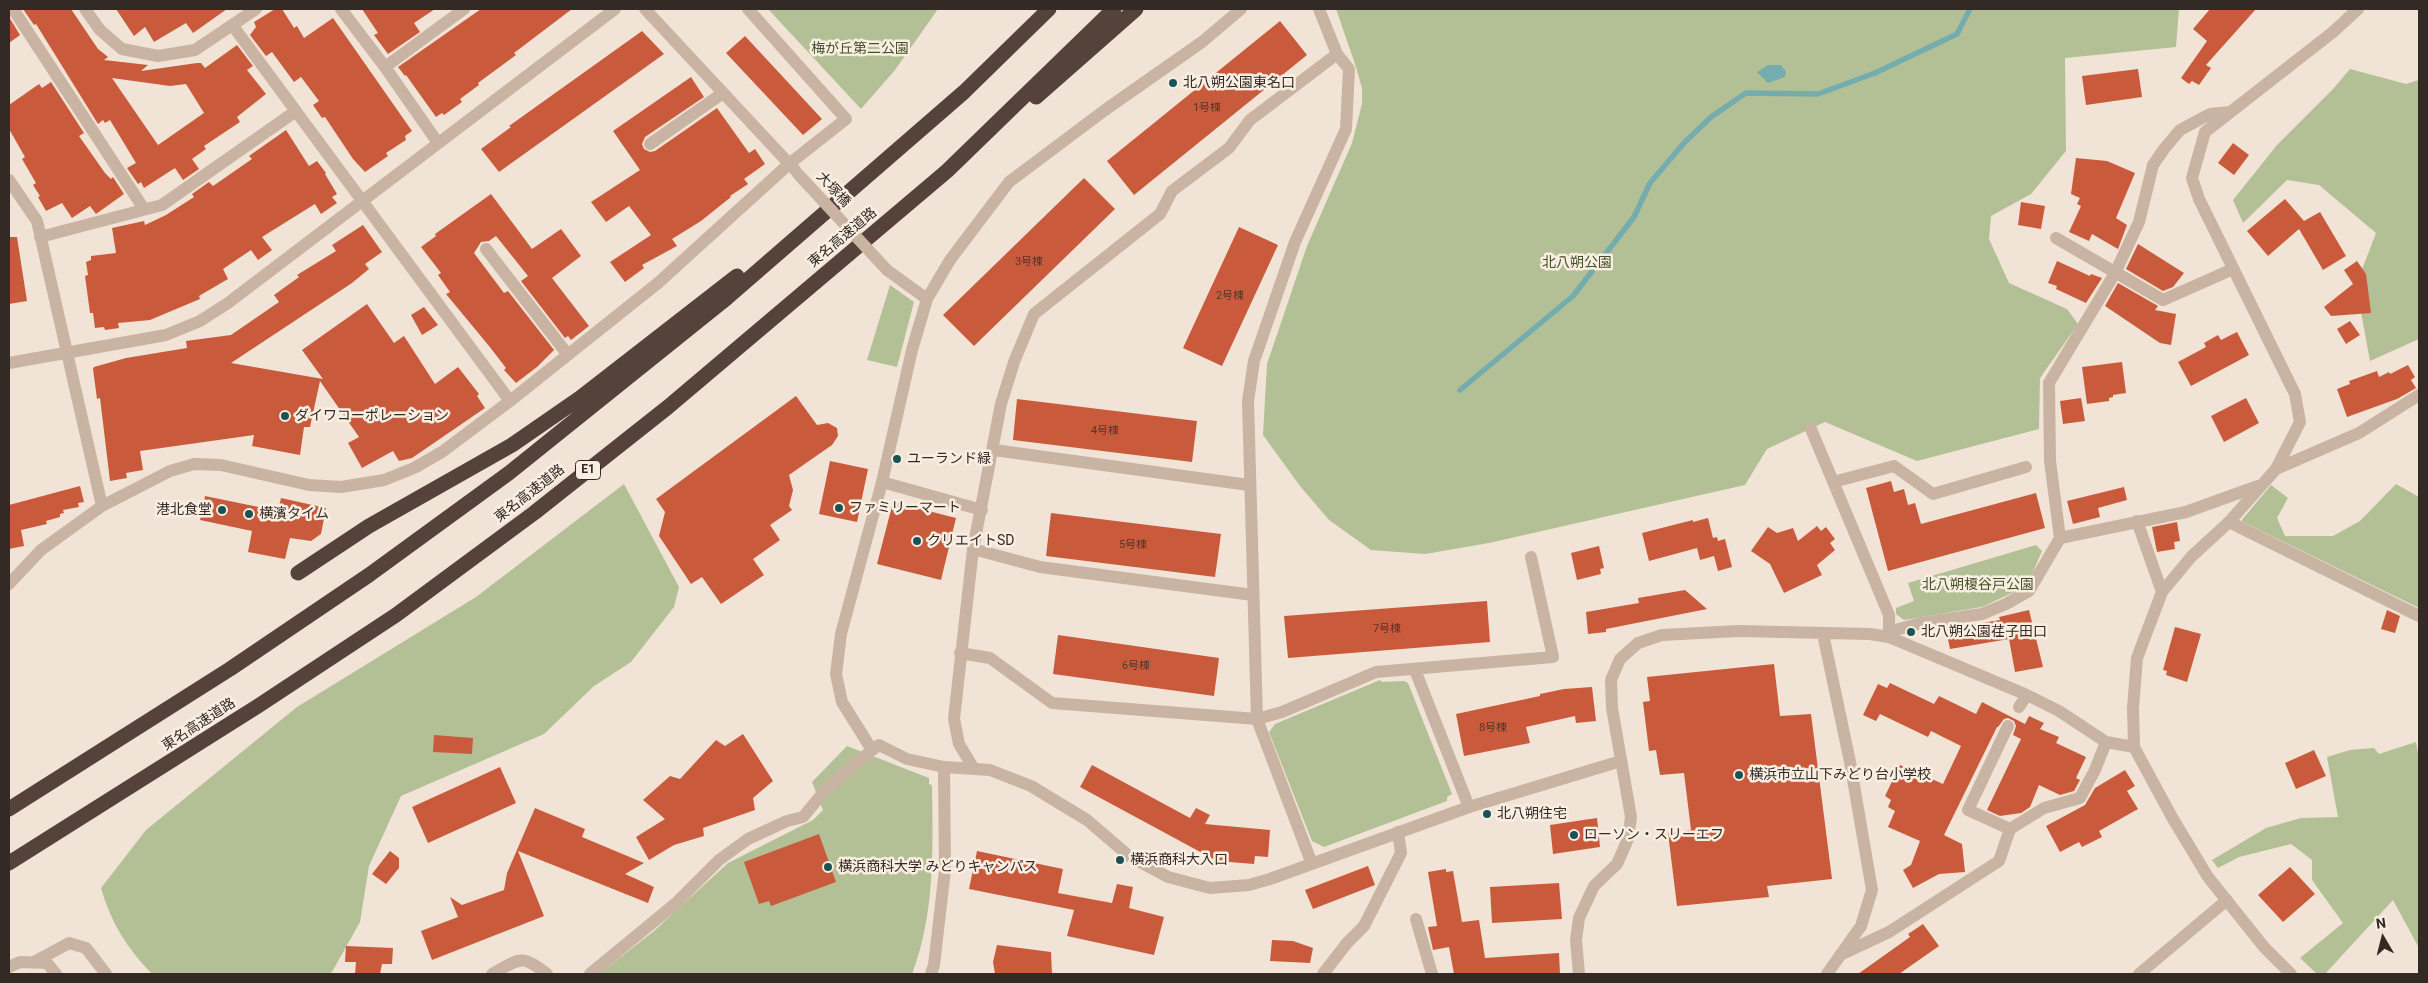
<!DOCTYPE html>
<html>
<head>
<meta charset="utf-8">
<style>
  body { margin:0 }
  #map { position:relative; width:2428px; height:983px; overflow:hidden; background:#f1e4d6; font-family:Roboto,sans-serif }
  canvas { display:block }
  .frame { position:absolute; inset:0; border:10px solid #332925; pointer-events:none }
  .north { position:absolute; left:2358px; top:913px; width:50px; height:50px; -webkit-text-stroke:4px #f9eee2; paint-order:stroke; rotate:352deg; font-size:14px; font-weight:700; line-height:20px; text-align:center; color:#332925 }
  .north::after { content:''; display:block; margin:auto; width:18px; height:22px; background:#332925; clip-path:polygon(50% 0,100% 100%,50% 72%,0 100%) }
</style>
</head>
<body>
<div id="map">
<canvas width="2428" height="983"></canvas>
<div class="frame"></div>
<div class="north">N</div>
</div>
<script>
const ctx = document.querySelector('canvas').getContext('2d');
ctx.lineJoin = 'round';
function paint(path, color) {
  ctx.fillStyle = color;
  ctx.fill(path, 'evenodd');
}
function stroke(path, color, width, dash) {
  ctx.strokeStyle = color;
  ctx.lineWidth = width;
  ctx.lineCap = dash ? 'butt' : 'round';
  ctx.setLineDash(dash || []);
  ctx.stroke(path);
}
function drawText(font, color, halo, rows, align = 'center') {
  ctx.font = font + ' Roboto,"Noto Sans JP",sans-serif';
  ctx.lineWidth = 5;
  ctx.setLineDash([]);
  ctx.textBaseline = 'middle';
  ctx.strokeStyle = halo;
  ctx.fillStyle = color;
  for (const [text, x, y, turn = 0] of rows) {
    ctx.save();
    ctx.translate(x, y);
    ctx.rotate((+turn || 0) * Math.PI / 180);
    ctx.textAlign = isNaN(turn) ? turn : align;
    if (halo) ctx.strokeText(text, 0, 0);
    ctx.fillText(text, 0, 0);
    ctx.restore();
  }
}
paint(new Path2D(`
  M768,9H938L895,70L861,109Z
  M1336,9H2179L2176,47L2065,58L2066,151L2031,194L1991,216L1989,239L2009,283L2067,309L2078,324L2040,378L2039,429L1917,461L1825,422L1767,449L1745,485L1489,543L1425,554L1371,550L1329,520L1300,486L1263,435L1267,364L1307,246L1352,143L1362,104V88L1355,64Z
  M2350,69L2406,84L2419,80V339L2370,361L2356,285L2376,233L2319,185L2287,180L2243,223L2233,200L2277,145L2333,89Z
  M890,285L914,302L897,367L867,360Z
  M624,484L679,587L674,607L631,662L594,686L544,734L401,796L369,866L360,922L332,972L328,974H152C128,950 110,921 101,888L146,830L297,707L476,597Z
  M2396,484L2419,497V608L2241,521L2271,485L2288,498L2277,518L2285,536H2333L2360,521Z
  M2036,545L2042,551L2027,586L1982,607L1904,620L1896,614V608L1914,601L1908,583Z
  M1380,680L1382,682L1404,681L1408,683L1452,794L1447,797V801L1324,847L1312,841L1269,732L1275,724Z
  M2416,742L2419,759V948L2393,900L2325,974H2317L2300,958L2343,923L2312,880V860L2291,844L2239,857L2218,868L2212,860L2266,828L2301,818L2338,817L2327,757L2350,750L2374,748L2379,754Z
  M847,746L929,778V784L932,785C933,849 935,914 912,974H599L654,931L728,863L813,820L823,810L812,782Z`), '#b3c096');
paint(new Path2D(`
  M1768,65H1781L1786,72L1785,77L1768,83L1757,72Z`), '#75adae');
stroke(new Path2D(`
  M1460,390L1573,296L1634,217L1650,183L1684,143L1711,117L1746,93L1818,94L1875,73L1957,34L1970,9`), '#75adae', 5.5);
paint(new Path2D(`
  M23,9H71L98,49L108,57L104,60L148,65L141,71L197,63H201L205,68L237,45L253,66L247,70L266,94L237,117L240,122L204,146L206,149L192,159L199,169L183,180L175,168L144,188L141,182L138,184L127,168L136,163L110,120L105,123L103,120L98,124L36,24L34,25ZM112,78L170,86L186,84L204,113L158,145Z
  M116,9H227L193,33L186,23L154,42L145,27L134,36Z
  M275,9H282L294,28L297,26L304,38L333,18L412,131L405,136L406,140L386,153L388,156L365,172L353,159L325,117L322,118L313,105L319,101L301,77L294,82L272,52L266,56L250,35L256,27L254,22Z
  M362,9H435L414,23L420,32L388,54L374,35L378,33Z
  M481,9H572L514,53L516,55L478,83L479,85L460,99L462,102L444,115L442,113L436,117L406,75L405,76L398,67Z
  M2210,9H2256L2206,65L2211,68L2199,85L2192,81L2189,84L2181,78L2207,41L2193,29Z
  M9,17L20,35L9,43Z
  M1280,21L1307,55L1134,195L1107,161Z
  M642,31L664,54L499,172L481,149L511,127L509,126Z
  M745,36L822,119L803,135L726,53Z
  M2138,69L2142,97L2086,105L2082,76Z
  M691,77L704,97L645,137L642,144L644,149L650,152L655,151L717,108L749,153L755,149L765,164L744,179L748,184L730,196L731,197L701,221L672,239L677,246L642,265L644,268L625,282L610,262L651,235L629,206L606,222L591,202L640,170L613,131Z
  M51,82L84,133L79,136L105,173L111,179L113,177L124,194L96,214L90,206L72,218L62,203L46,211L38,197L40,196L33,185L36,183L22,159L25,157L9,129V105L39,84L42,88Z
  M286,130L309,166L317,161L326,173L325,174L337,194L332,197L337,203L321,214L315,204L262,237L272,250L258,260L251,250L223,269L228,279L199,296L200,299L150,320L118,323L119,328L105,330L104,327L95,328L93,313H90L85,276L88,275L86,262L91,260V256L116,253L112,228L144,221L145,225L166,215L194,197L192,194L209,182L213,186L252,159L249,156Z
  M2233,143L2249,155L2234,175L2218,163Z
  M2076,158L2107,161L2135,173L2116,218L2127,225L2118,249L2092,234L2089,241L2069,232L2081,206L2077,204L2080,198L2071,194Z
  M1084,178L1115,209L974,346L943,315Z
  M491,194L532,249L561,229L581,256L552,278L589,326L571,340L568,336L565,338L521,281L528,276L496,236L489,241L481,242L474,253L504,293L508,291L554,350L537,367L516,383L504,370L506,368L489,346L446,294L450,292L438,275L441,273L421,247L436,236L435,234Z
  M2285,199L2304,221L2320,212L2346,256L2323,270L2299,229L2268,256L2247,231Z
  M2021,202L2045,206L2041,229L2018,225Z
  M363,225L382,252L365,264L369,269L352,283L231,363L323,379L302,350L367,304L394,343L404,336L435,384L458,367L479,394L477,396L485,408L412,458L399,461L393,451L362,468L348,443L359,437L320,381L310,427H304L300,455L252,446L254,435L140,451L143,470L126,473L127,478L110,481L100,398L97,399L93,369L94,367L126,358L187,348L186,341L231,335L279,302L274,295L299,277L297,275L336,251L332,245Z
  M1239,227L1278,245L1222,366L1183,348Z
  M9,237H17L27,301L9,304Z
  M2138,244L2184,273L2173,287L2163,291L2126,269Z
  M2057,261L2090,276L2091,274L2102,278L2086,303L2056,289L2057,286L2048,283Z
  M2357,261L2366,274L2371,313L2331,316L2324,307L2353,284L2344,270Z
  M2118,283L2158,306L2155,310L2176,314L2171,345L2160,343L2105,306Z
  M424,307L438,325L422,335L411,315Z
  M2350,321L2360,335L2346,344L2337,329Z
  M2237,332L2249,355L2191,386L2178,362L2206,347L2204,343L2218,335L2221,340Z
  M2122,362L2126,393L2113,395V397L2109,398V401L2087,404L2082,367Z
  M2408,365L2415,377L2411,380L2416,388L2397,399L2347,417L2337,389L2350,384L2349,381L2377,371L2379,377L2389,372L2390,374Z
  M796,396L817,425L828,423L837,428L838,436L832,445L789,475L793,490L789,506L792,510L770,525L780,540L753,559L764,575L721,604L702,577L691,584L659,536L665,512L656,499Z
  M2081,398L2085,421L2063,424L2060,401Z
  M2246,398L2259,423L2224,442L2211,416Z
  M1017,399L1197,421L1192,462L1013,440Z
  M830,461L868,469L857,522L819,514Z
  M1891,481L1894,492L1904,489L1908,505L1915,503L1921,524L2036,493L2045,528L1888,571L1866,488Z
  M80,486L84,502L78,503L79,507L63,510L64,513L60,514V517L46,521L47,524L21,530L24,546L9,549V505Z
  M2124,487L2127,500L2098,508L2100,517L2073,524L2067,501Z
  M205,496L278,511L281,498L326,508L321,534L311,541L290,538L285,559L248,552L252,531L200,520Z
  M893,502L956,518L941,580L877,564Z
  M1051,513L1221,534L1215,577L1046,556Z
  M1708,518L1713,538L1717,537L1718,541L1725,539L1732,567L1718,571L1714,556L1700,560L1697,548L1649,561L1642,533L1693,520V522Z
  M2177,522L2180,541L2174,542L2175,549L2157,552L2152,527Z
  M1817,526L1821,531L1826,527L1835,539L1830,543L1835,550L1817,565L1822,575L1784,593L1770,564L1751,551L1768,527L1777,533L1793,528L1798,541Z
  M1599,546L1604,568L1600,569L1601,574L1577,580L1571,553Z
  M1685,590L1707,609L1606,629V632L1588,634L1586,612L1639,603L1638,598Z
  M1487,601L1490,642L1288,658L1284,616Z
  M2029,610L2043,667L2015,672L2009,639L1950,649L1946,629L2000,620L1999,617Z
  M2387,610L2400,616L2395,633L2381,629Z
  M2175,627L2201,634L2187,682L2166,675L2167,671L2163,670Z
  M1058,635L1219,658L1214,696L1053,674Z
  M1774,664L1780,716L1811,714L1832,879L1767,886L1769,897L1677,906L1668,833L1691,830L1684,773L1660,775L1656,750L1649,751L1643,702L1650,701L1647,677Z
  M1890,683L1934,704L1939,696L1976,714L1982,702L2025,724L2029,716L2044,723L2040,729L2059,737L2056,743L2086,757L2076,778L2080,780L2074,791L2060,795L2039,785L2030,807L2021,813L2000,816L1987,810L2021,739L2013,735L2016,726L2014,721L2008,718L2004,719L1998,727H1997L1944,835L1962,844L1965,872L1939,874L1913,888L1903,870L1911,865L1920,841L1888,827L1895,811L1888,807L1891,800L1885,796L1900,765L1943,784L1961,746L1931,731L1928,737L1880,714L1876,721L1863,715L1878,684L1887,688Z
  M1592,687L1596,721L1576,723L1575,716L1526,727L1530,743L1464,756L1456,714L1540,696V694L1564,689Z
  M743,734L773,781L753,798L755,810L703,828L704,836L674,845L649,860L636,837L665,819L643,800L670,776L680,779L716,740L725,746Z
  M434,735L473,738L472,754L433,752Z
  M2314,750L2326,776L2296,789L2285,763Z
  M1092,765L1190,818L1196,808L1210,815L1205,824L1270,830L1268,857L1255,856L1254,864L1217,861L1080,787Z
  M500,767L516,803L428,843L412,807Z
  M2125,770L2135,786L2127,791L2138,809L2099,831L2102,837L2082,847L2079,842L2060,852L2046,826L2085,805L2095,788Z
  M535,808L585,829L582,837L644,863L625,874L654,887L648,903L518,851L544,916L432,960L421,931L458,917L450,897L462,905L504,890L507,873Z
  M1597,818L1600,847L1553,854L1550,825Z
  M819,834L836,882L771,906L769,901L759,904L744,862Z
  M390,851L399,858V868L386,884L372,874Z
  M977,851L1063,869L1058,893L1112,903L1117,884L1133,887L1129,908L1164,917L1154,955L1067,936L1074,910L969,889Z
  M1368,866L1375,885L1313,909L1305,890Z
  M2290,867L2315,894L2283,922L2258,895Z
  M1446,869V872L1453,871L1462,922L1479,920L1485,958L1559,953L1560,974H1454L1449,947L1433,950L1428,927L1437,926L1428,872Z
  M1559,883L1562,919L1492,923L1490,887Z
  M1923,924L1939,946L1899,974H1858L1910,937L1908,934Z
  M1272,940L1293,941L1313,948L1310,963L1270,961Z
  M997,945L1051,952L1052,974H995L993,962Z
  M346,946L393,948L392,964H382L380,974H355L356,962H345Z`), '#c95b3c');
stroke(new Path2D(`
  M13,9L144,209
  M85,9L100,30L122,49L158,56L195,50L256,9
  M341,9L385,67L438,143
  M645,9L795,170
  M1241,9L1202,42L1105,110L1009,182L950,260L927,299L912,350L882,482L841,634L836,674L842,702L872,750L879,745L907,759L944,767L990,770L1031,786L1087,820L1129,856L1168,877L1210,888L1249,885L1270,879L1469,807L1621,761
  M233,26L510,401
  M385,67L464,9
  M650,144L723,93
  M9,180L37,221L102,506
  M40,237L162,205L296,111
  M2056,238L2163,300L2233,269
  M486,249L568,355
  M887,270L927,299
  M9,363L166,335L200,321L228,303L615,9
  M1811,429L1889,615V637
  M994,450L1249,485
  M2276,469L2359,433L2419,395
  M882,482L982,510
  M1833,482L1894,466L1933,494L2026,467
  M2137,521L2162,592
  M2229,522L2419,616
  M2060,538L2050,461L2049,383L2115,273L2139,222L2153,165L2164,149L2180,130L2210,114L2230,112
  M973,549L1040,567L1253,595
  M9,584L41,550L102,506L170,471L194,464L221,465L309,485L341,487L384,480L414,468L442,452L510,401L658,283L789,164L846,119L748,9
  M1888,632L1921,623L1982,614L2006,604L2029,591L2060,538L2186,512L2258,486
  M1823,634L1850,762L1872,890L1861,926L1827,974
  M960,653L990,658L1052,703L1257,719L1282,712L1376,672L1553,657L1531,557
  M1415,670L1469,807
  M2019,707L2027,695
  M2008,726L1968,810L2010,829
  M974,769L959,744L954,719L973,549L1001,404L1014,362L1034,314L1160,214L1172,191L1229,148L1250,120L1337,54L1319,9
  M1312,864L1257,719L1248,401L1254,361L1295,242L1346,129L1349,69L1337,54
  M1416,919L1432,974
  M1840,955L1889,932L1999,861L2010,829L2044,808L2080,798L2095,770L2106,742
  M34,962L69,943L86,948L106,974
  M9,967L20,962L47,963L56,974
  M492,974C520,959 521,953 547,974
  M590,974L675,904L719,860L748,839L787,821L803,817L827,788L872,750
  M931,974L934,965L945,870L944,767
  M1323,974L1347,943L1364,926L1401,853L1398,832
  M1579,974L1576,940L1579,918L1594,886L1617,864L1628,839L1631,817L1612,708L1611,680L1620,659L1638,643L1662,635L1738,631L1870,634L1889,637L2027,695L2059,711L2106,742L2134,747
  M2139,974L2227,900
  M2291,974L2264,947L2208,877L2173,819L2134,747L2133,708L2137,658L2162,592L2191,557L2229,522L2276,469L2300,422L2295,394L2199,199L2192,178L2205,132L2333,32L2358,9`), '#c9b3a2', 12);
stroke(new Path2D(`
  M1036,97L1136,9
  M298,573L369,526L512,445L580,398L737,276
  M9,809L230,669L369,575L509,473L722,302L964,92L1049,9
  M9,863L258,706L396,615L534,513L668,407L947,171L1114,9`), '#55433b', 15);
stroke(new Path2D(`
  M798,174L887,270`), '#c9b3a2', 12);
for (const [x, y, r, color] of [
  [1173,83,5,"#1a5355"],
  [285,416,5,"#1a5355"],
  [897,459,5,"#1a5355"],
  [839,508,5,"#1a5355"],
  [222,510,5,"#1a5355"],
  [249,514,5,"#1a5355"],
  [917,541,5,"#1a5355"],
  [1911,632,5,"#1a5355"],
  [1739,775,5,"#1a5355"],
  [1487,814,5,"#1a5355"],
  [1574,835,5,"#1a5355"],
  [1120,860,5,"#1a5355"],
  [828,867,5,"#1a5355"]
]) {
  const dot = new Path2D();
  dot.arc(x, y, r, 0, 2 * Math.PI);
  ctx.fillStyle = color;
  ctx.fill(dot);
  stroke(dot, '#f9eee2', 2);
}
drawText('11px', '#58362b', null, [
  ["1号棟",1207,108],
  ["3号棟",1029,262],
  ["2号棟",1230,296],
  ["4号棟",1105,431],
  ["5号棟",1133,545],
  ["7号棟",1387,629],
  ["6号棟",1136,666],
  ["8号棟",1493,728]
]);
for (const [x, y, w] of [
  [588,470,25]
]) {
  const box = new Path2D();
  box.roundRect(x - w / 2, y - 9.5, w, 19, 4);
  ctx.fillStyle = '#f9eee2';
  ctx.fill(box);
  stroke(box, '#332925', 1);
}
drawText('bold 12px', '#332925', null, [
  ["E1",588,470]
]);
drawText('14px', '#445228', '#f9eee2', [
  ["梅が丘第二公園",860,49],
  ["北八朔公園",1577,263],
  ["北八朔榎谷戸公園",1978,585]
]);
drawText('14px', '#332925', '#f9eee2', [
  ["北八朔公園東名口",1183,83],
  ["ダイワコーポレーション",295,416],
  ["ユーランド緑",907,459],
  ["ファミリーマート",849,508],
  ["港北食堂",212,510,"right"],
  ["横濱タイム",259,514],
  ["クリエイトSD",927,541],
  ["北八朔公園荏子田口",1921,632],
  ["横浜市立山下みどり台小学校",1749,775],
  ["北八朔住宅",1497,814],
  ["ローソン・スリーエフ",1584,835],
  ["横浜商科大入口",1130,860],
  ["横浜商科大学 みどりキャンパス",838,867]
], 'left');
drawText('14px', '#332925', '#f9eee2', [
  ["大塚橋",833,190,47],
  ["東名高速道路",843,238,-40],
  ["東名高速道路",530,494,-38],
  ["東名高速道路",199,725,-33]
]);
</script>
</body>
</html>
